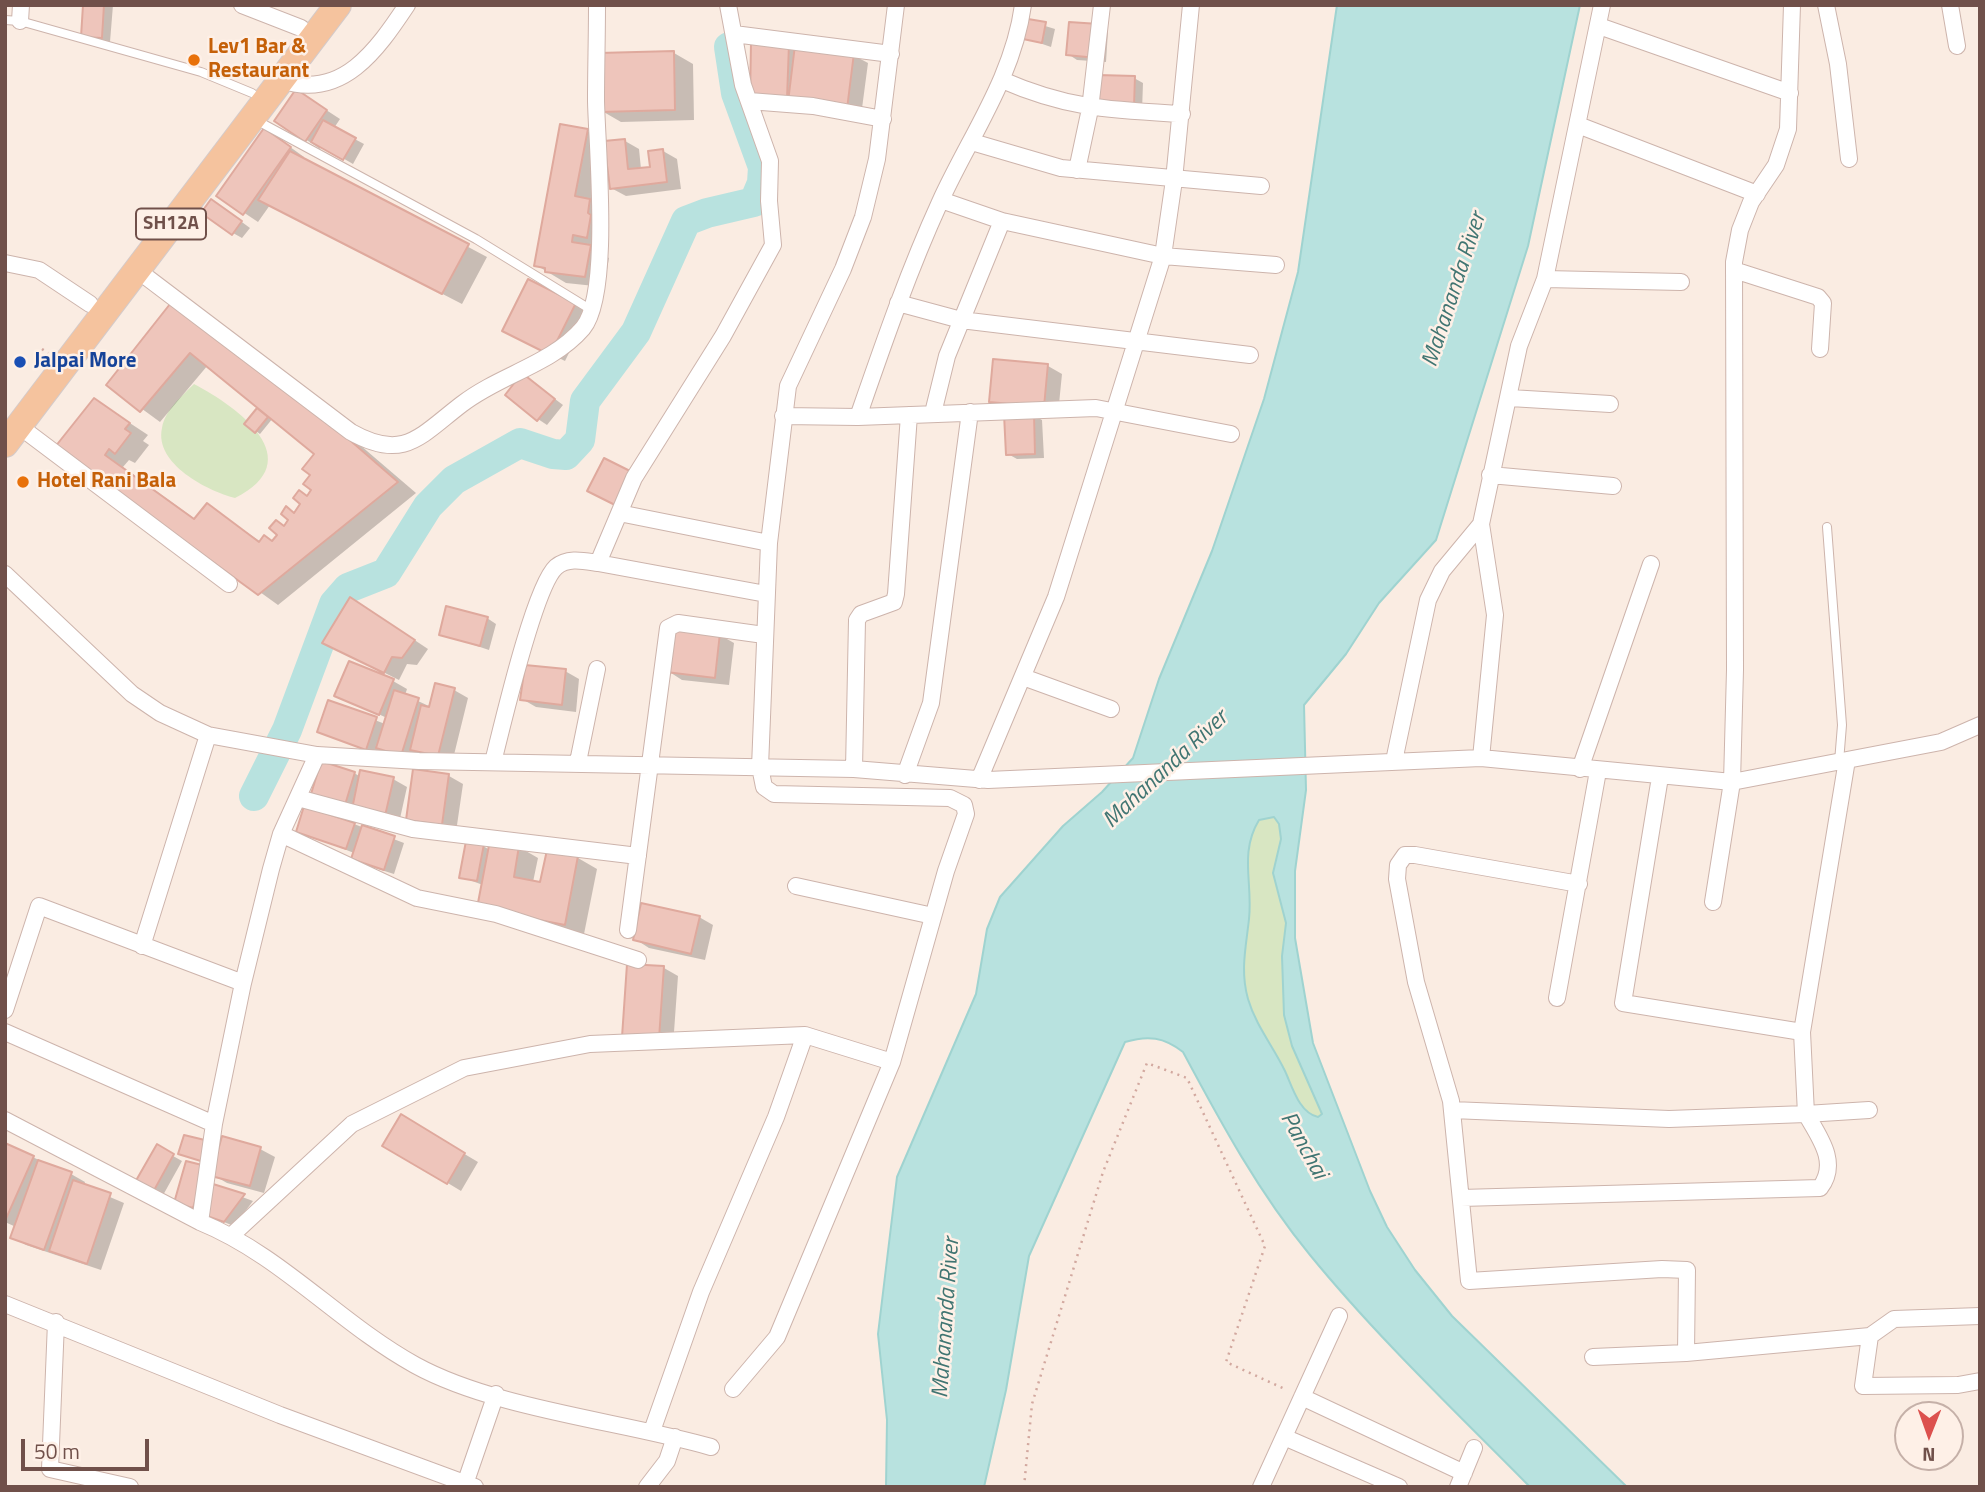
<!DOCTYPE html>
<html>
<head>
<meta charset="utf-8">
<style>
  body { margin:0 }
  #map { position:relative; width:1985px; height:1492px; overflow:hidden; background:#faece2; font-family:"Titillium Web",sans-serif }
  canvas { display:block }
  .frame { position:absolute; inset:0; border:7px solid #70504a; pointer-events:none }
  .north { position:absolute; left:1894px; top:1401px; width:70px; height:70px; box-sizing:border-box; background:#fef0e7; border:2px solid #c5b0a8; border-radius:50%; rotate:181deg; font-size:19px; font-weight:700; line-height:28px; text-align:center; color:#70504a }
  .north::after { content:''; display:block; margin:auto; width:24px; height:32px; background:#dc514e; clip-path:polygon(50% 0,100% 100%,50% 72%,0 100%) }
  .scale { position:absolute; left:21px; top:1439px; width:128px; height:32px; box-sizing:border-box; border:4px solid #70504a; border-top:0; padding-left:9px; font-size:21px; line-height:24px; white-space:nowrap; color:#70504a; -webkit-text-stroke:5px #fef0e7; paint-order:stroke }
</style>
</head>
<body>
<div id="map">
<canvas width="1985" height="1492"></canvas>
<div class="frame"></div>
<div class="north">N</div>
<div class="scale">50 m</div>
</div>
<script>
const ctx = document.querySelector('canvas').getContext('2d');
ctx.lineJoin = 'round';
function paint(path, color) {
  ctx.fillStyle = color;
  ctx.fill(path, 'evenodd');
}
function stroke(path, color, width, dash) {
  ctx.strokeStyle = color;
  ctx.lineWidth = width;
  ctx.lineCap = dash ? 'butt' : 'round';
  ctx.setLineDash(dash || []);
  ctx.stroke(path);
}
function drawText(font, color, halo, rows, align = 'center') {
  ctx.font = font + ' "Titillium Web",sans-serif';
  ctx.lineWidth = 5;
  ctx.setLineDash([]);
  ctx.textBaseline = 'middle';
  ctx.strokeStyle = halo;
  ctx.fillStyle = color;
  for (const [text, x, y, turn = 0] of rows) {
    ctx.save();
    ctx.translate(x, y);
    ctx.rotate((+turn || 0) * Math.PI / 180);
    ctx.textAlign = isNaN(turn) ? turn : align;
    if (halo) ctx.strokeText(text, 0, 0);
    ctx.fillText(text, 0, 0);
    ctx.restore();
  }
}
paint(new Path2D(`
  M194,384C238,407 311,460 235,498C208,491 154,464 162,428C165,410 182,396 194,384Z
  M1274,817L1279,824L1281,839L1273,874L1286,923L1282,956L1284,1015L1322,1115L1318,1117C1299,1113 1292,1086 1285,1071C1273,1046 1256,1026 1248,999C1240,970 1247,947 1249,919C1252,883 1239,853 1259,819Z`), '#d8e6c2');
const water = new Path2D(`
  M1337,5H1580L1528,246L1436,540L1379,603L1346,654L1304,705L1306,790L1295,871V938L1313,1043L1370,1191L1387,1227L1415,1270L1452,1316L1627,1487H1530C1456,1412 1377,1337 1310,1255C1259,1193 1221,1123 1183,1052C1164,1037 1148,1035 1125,1042L1029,1256L1006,1390L984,1487H886L887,1420L878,1334L897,1177L976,994L987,929L1000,897L1063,826L1102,792L1133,758L1159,679L1212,551L1264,399L1298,272ZM1274,817L1279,824L1281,839L1273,873L1286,923L1282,956L1284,1015L1292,1046L1322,1114L1318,1117C1299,1113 1292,1086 1285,1071C1273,1046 1256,1026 1248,999C1240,971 1246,947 1249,919C1253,883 1239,853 1259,820Z`);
paint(water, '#b8e2df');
stroke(water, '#9fd3d0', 2);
paint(new Path2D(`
  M85,5H113L110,42L92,41Z
  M1029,21L1055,29L1051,47L1025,38Z
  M1099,26L1108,31L1106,62L1077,60L1068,54Z
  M788,46L796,51L853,55L868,63L861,116L766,106Z
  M674,53L693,64L694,120L621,122L602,111Z
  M1134,78L1143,83L1142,111L1107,110Z
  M297,91L340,119L334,128L364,144L353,164L322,146L320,149L277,120Z
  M587,131L606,142L625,141L639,149L641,169L652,168L663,151L677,159L681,189L626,196L611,188L605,144L595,204L609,212L606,248L586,244L609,258L604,287L566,283L536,265Z
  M279,139L304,157L303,159L487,257L462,304L270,205L258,222L219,196Z
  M220,206L250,228L242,238L233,233Z
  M576,304L589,312L565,361L518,338Z
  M170,307L325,415L416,493L278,605L57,446L95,400L148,435L143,441L149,445L135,463L129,460L123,467L195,519L207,505L261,542H273L313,490L316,454L273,418L260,434L256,431L258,410L265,412L208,365L160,422L108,384Z
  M995,361L1048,366L1062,374L1058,414L1005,409L991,401Z
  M523,375L563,405L547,425L538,419Z
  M1033,415L1042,420L1044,458L1017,459L1008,454Z
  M365,607L428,649L417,665L407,664L399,680L339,650Z
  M487,618L496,624L489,650L441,634Z
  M720,635L734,643L729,685L682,680L668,671Z
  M565,671L579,679L576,712L536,707L522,699Z
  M393,681L407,689L405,695L431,707L454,690L468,698L452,763L419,753L416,763L383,750L380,756L319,732L329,702L385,724L387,718L337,695Z
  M354,773L361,777L393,779L407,787L399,823L322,799Z
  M449,776L463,784L456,832L422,827L408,819Z
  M354,824L404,843L394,874L362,864L353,859L354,853L298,831Z
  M483,846L490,850L519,847L538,858L533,882L542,884L548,852L578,858L597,869L584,934L498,918L483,885L461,877Z
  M699,917L713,925L705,960L649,948L635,939Z
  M664,968L678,976L673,1046L638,1044Z
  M402,1117L478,1162L461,1191L385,1145Z
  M208,1143L220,1150L260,1149L275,1157L264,1193L227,1183L213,1175L202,1212L185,1207L205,1168L215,1166L180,1154Z
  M5,1145L71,1174L85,1182L84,1186L124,1203L101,1270L26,1245L12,1237L16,1227L5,1222Z
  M157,1147L182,1161L162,1197L137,1183Z
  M215,1187L253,1201L234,1226L206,1215Z`), '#0003');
stroke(new Path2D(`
  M254,796L287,730L334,604L348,588L386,573L428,506L454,480L520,443L553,454L566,455L580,440L585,401L636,332L686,221L707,213L754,202L762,183L763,167L736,93L729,47`), '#b8e2df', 30);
const building = new Path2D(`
  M83,5H104L102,38L81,37Z
  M1028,19L1046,22L1042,43L1023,39Z
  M1069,22L1099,24L1097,58L1066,55Z
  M751,43L789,44L787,99L750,98Z
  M795,45L854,53L847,109L788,102Z
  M674,51L675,110L600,112L599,53Z
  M1098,75L1135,76L1134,107L1097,105Z
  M296,89L327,110L305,142L274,121Z
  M323,120L356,138L343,160L311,142Z
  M560,124L588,129L575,196L590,199L588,213L591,215L587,238L573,235L572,242L591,245L585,277L545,272V268L534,266Z
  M264,128L291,147L243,215L216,196Z
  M625,139L628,169L650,167L648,151L663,149L667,182L610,189L604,141Z
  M290,151L469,244L442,294L258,200Z
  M211,199L242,221L232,235L201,213Z
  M528,279L576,303L550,355L502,331Z
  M170,304L306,402L398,482L258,595L55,447L94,398L130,423L125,429L131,433L115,454L109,449L105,455L194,519L207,503L259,542L264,535L272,541L277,535L269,528L276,520L284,526L288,520L281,514L286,506L294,513L300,504L293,498L299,490L307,496L311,490L303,484L310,475L302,469L314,454L190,353L140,412L106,385Z
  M993,359L1048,364L1044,407L989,402Z
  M522,373L555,399L537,421L505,395Z
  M257,408L268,417L255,433L244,424Z
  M1034,413L1035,454L1006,455L1004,414Z
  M604,458L632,472L615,505L587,491Z
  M350,597L415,640L402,658L392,657L384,673L322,643Z
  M446,606L488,617L480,646L439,635Z
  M671,627L720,633L715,678L666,672Z
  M349,661L394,679L379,715L334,696Z
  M525,665L566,669L562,705L520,700Z
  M435,683L455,688L438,756L410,750L421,705L429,707Z
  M394,690L419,698L401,756L376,748Z
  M328,700L377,717L366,750L317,732Z
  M321,761L355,772L345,805L311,794Z
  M413,769L449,774L442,825L406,820Z
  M360,770L394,777L385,816L352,809Z
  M304,806L355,823L346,849L296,832Z
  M362,825L395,836L384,870L351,859Z
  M490,840L519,846L514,877L540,882L547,850L578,856L565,925L477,908Z
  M466,841L484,844L477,881L459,878Z
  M641,903L700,916L691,954L633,940Z
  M627,964L664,966L659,1039L622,1037Z
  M401,1114L465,1153L447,1184L382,1146Z
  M184,1135L209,1141L204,1162L178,1154Z
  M222,1136L261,1147L250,1186L211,1176Z
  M5,1143L34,1156L5,1221Z
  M157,1144L174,1154L152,1194L134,1184Z
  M38,1160L72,1172L44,1250L10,1238Z
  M186,1161L206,1166L193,1208L174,1203Z
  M73,1180L111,1193L87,1264L49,1251Z
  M213,1184L245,1194L224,1222L204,1215Z`);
paint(building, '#eec5bb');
stroke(building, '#dfa99d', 2);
const lane = new Path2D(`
  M5,20L20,21L201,72L252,93
  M254,119L476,239L593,311
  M1827,527L1842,725L1839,762`);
const street = new Path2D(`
  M242,5L301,28
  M1826,5L1838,64L1849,159
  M1950,5L1957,46
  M20,21L21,5
  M1599,26L1790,93
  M734,34L891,54
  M281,80C342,101 377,50 407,5
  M1002,80C1068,109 1111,110 1182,114
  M749,101L813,106L883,119
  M1578,125L1757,194
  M972,142L1061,168L1261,186
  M1077,170L1090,109L1102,5
  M941,200L1002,221L1163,256L1276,265
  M5,263L39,270L90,304
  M136,269L351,432C404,462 420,436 462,404C501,374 551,365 583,328C611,294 597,149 596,101C596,69 597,37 597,5
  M1734,270L1818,297L1823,303L1820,349
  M1545,279L1681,282
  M898,303L961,320L1250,355
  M1510,398L1610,404
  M933,413L947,356L1002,221
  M783,416L858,417L1096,408L1231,434
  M858,417C883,345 908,272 940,202C970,136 1013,78 1023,5
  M19,426L229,584
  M1490,475L1613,486
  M619,513L769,543
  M598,563L634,478L723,336L773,245L769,201L770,161L743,85L728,5
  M5,574L132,694L160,713L208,735L317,755L419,761L854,769L988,780L1481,758L1732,782L1941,742L1980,725
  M1023,677L1111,709
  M1481,758L1495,615L1481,524
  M1394,761L1428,600L1442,571L1481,524L1519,346L1545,279L1602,5
  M493,762C502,727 534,587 556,567C568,557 584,561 598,563L766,594
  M578,762L597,669
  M854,769L857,620L861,614L894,602L896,594L909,415
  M1580,769L1651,564
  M905,775L931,703L970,412
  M1660,777L1623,1003L1802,1032L1847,760
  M979,780L1056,597L1163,256L1174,180L1191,5
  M298,798L413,829L638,856
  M281,834L417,898L496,914L638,960
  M1579,884L1415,855H1405L1398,865L1397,879L1416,982L1451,1101L1469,1281L1662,1269L1687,1270L1686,1353
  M796,886L933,916
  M1713,902L1732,782L1735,670L1734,262L1740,230L1751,202L1776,165L1788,129L1792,5
  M628,930L668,628L678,623L764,635
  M142,946L208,735
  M1557,998L1598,771
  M5,1010L39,906L243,983
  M5,1032L214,1124
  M1802,1032L1806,1114L1869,1110
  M1452,1110L1669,1119L1806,1114C1820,1138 1839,1163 1820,1188L1461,1198
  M5,1120L200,1222C281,1255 339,1323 415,1365C495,1409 621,1421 711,1447
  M200,1222L214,1124L243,983L271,869L281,834L317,755
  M232,1235L352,1124L464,1068L590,1044L805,1035L892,1062
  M5,1304L280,1415L475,1487
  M56,1322L50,1469L130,1487
  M1870,1336L1894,1319L1980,1316
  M1593,1357L1686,1353L1870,1336L1863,1386L1958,1385L1980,1381
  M733,1389L777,1337L892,1062L946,871L966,814L964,805L950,798L774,794L764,787L760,767L769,543L788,386L843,269L863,217L877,159L896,5
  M1302,1397L1464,1473
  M652,1431L701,1292L776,1117L805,1035
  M1284,1437L1399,1487
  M464,1487L496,1394
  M647,1487L667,1461L675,1437
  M1261,1487L1339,1316
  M1458,1487L1474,1448`);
const primary = new Path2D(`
  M5,444L338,5`);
stroke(lane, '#cdb4ac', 10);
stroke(street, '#cdb4ac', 18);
stroke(primary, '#d4cac9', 28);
stroke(new Path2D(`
  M42,349L48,353
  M1024,1487L1032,1404L1103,1172L1147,1063L1187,1078L1265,1246L1226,1362L1287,1390`), '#d2a89f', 2.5, [2, 5]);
stroke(lane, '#fff', 8);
stroke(street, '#fff', 16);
stroke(primary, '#f5c39e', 26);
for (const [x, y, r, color] of [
  [194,60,7,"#e8710a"],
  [20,362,7,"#1a4fb4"],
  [23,482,7,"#e8710a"]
]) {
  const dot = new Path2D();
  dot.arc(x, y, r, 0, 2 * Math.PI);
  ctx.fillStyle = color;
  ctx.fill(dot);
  stroke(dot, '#fef0e7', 2.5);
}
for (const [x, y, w] of [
  [171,224,70]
]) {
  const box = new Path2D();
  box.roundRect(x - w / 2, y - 15.5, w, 31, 5);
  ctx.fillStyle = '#fef0e7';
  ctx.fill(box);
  stroke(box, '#70504a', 2);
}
drawText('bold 19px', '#70504a', null, [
  ["SH12A",171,224]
]);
drawText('bold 21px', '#c56008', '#fef0e7', [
  ["Lev1 Bar &",208,48],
  ["Restaurant",208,72],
  ["Hotel Rani Bala",37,482]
], 'left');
drawText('bold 21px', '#164399', '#fef0e7', [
  ["Jalpai More",34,362]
], 'left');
drawText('italic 23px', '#407572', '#fef0e7', [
  ["Mahananda River",1455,290,-72],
  ["Mahananda River",1166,770,-43],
  ["Panchai",1303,1146,61],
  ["Mahananda River",947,1318,-86]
]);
</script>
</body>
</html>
